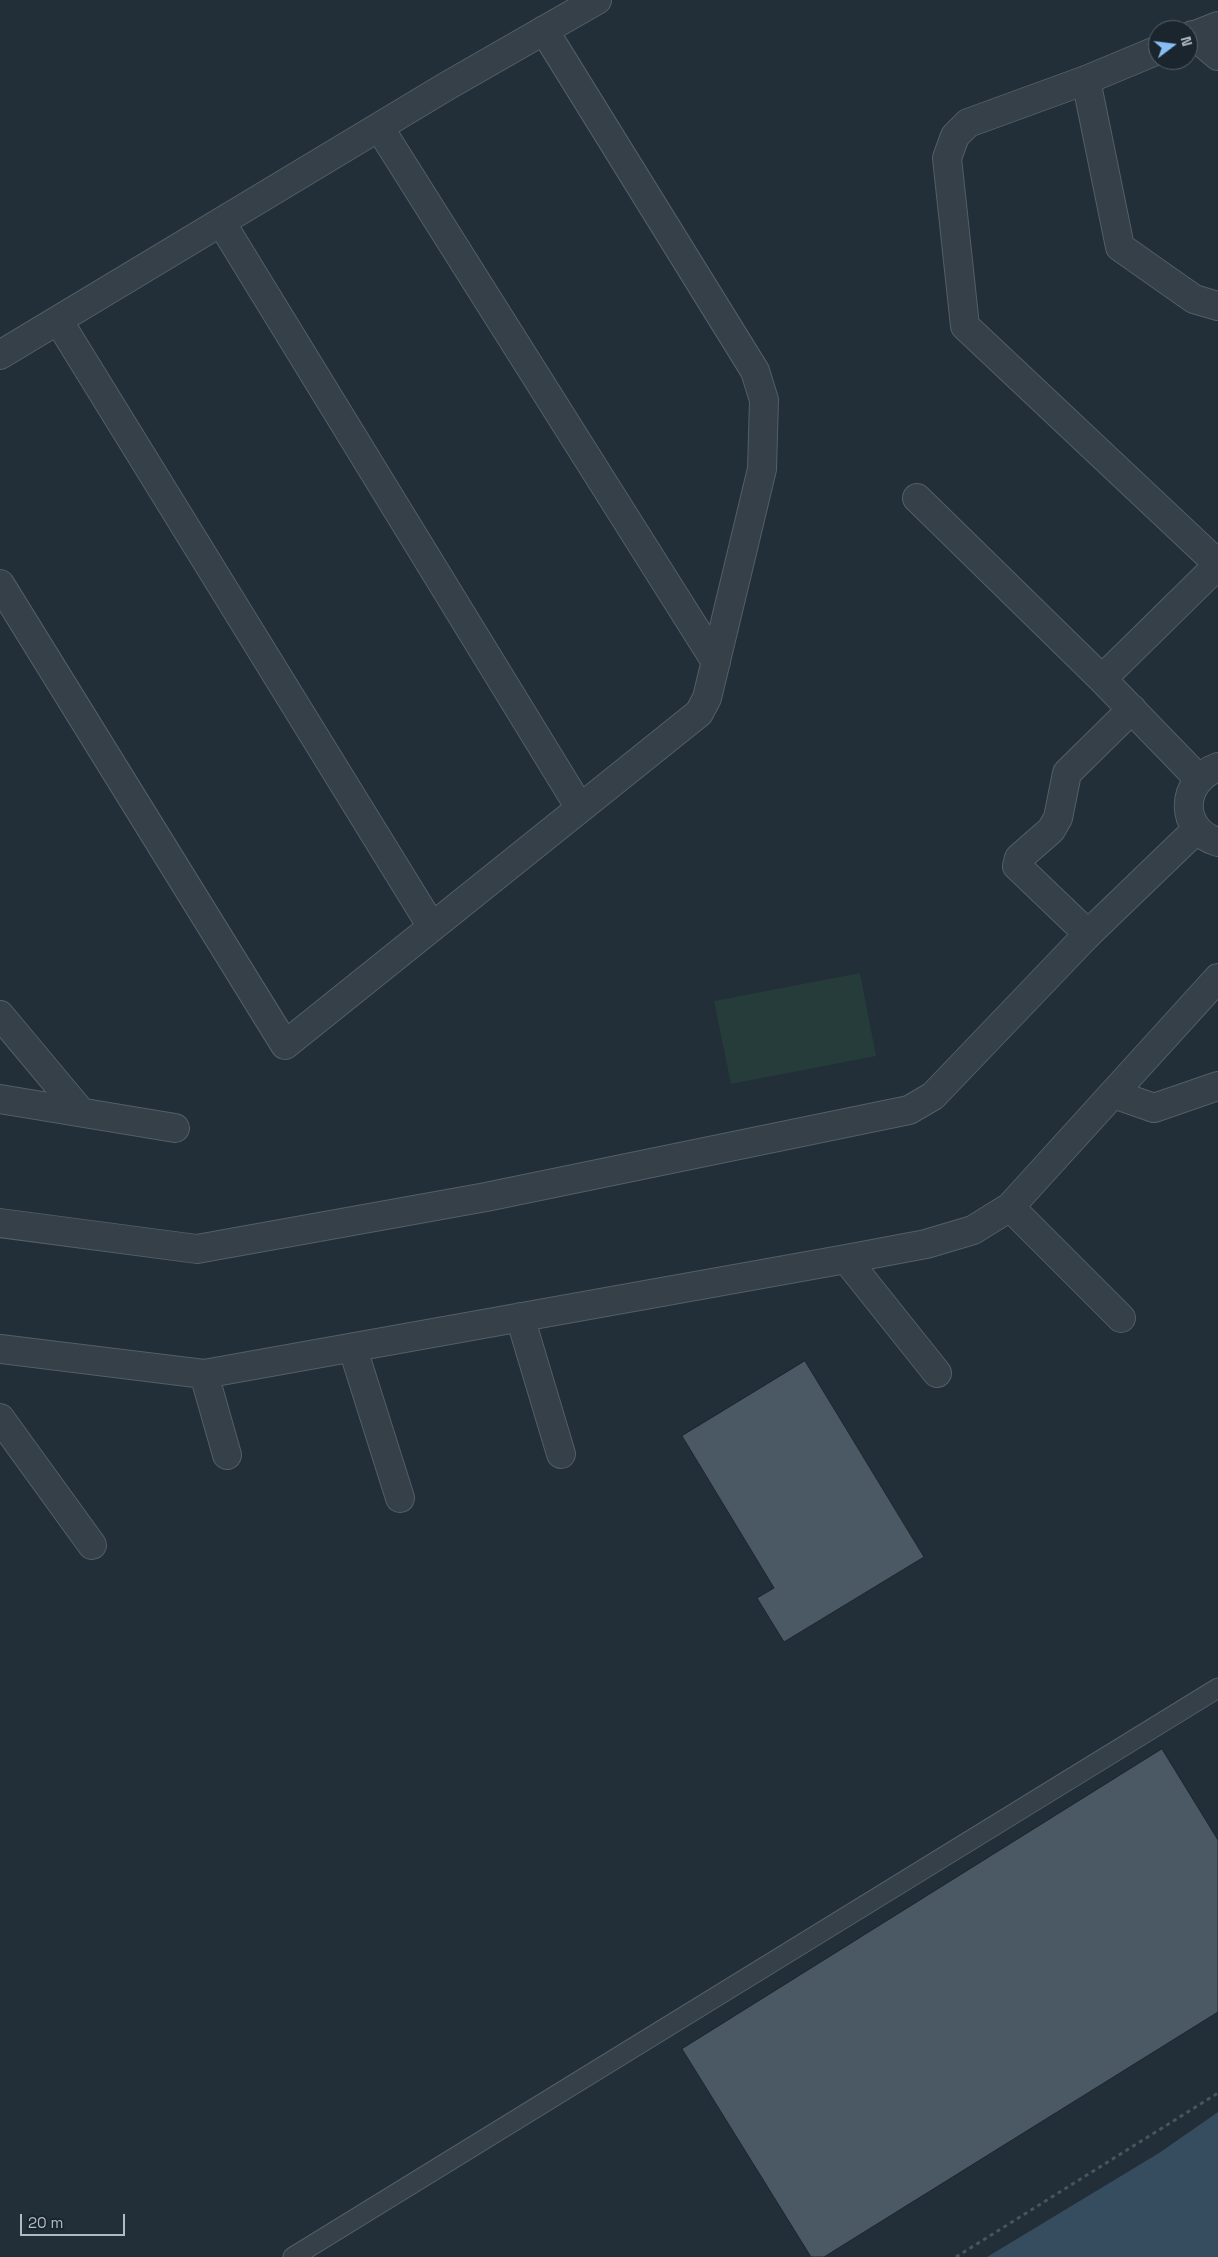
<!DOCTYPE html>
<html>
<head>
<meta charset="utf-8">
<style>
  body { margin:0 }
  #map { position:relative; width:1218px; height:2257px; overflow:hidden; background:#222e38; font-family:"Space Grotesk",sans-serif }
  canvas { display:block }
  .north { position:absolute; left:1148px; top:20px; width:50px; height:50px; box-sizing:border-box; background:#1b252e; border:1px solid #57616a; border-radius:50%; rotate:75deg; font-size:14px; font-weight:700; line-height:20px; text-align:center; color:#b1bbc5 }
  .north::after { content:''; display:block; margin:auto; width:18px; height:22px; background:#88bef3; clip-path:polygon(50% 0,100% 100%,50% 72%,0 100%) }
  .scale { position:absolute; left:20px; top:2214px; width:105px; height:22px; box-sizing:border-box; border:2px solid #b1bbc5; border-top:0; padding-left:6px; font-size:15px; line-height:18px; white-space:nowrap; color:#b1bbc5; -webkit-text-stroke:4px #1b252e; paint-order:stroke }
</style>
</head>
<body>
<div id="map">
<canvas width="1218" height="2257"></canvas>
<div class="north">N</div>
<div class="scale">20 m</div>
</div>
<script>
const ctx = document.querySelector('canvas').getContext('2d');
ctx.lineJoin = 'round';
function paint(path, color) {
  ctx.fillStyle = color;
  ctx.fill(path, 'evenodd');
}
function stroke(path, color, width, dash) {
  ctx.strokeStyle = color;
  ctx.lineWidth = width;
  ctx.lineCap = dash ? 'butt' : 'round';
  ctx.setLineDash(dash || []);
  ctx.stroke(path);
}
paint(new Path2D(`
  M860,973L876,1056L731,1084L714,1001Z`), '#253c3b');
paint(new Path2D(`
  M1218,2112V2257H987L1159,2153Z`), '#364c5f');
const building = new Path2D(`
  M805,1361L924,1557L784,1642L757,1598L774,1588L682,1436Z
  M1162,1749L1218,1840V2012L824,2257H811L682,2049Z`);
paint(building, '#4a5964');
stroke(building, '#1d2730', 1);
const service = new Path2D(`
  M293,2257L1218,1688`);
const minor = new Path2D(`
  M1193,35L1218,56
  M1188,38L1218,26
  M1158,50L1086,80L968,123L955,136L947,158L965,326L1218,564
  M1086,80L1120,247L1194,299L1218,306
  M379,127L716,662
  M221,222L580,808
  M58,320L432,927
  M0,355L447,86L597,0
  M917,498L1102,679L1198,778
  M0,584L285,1045L699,713L707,698L762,469L764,400L755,371L544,30
  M1102,679L1218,565
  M1088,934L1017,866L1019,858L1051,830L1058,818L1067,773L1132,709
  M0,1015L81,1112
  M1114,1094L1154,1108L1218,1086
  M0,1099L175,1128
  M1010,1207L1121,1318
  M846,1259L937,1373
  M520,1317L561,1454
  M0,1349L204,1374L846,1259L926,1244L973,1230L1010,1207L1218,978
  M353,1349L400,1498
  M204,1374L227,1455
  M0,1418L92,1545`);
const tertiary = new Path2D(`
  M1218,767C1180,781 1178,830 1218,842
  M0,1223L197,1249L486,1197L909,1110L933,1096L1088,934L1197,829`);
stroke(service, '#545e67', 21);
stroke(minor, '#545e67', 30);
stroke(tertiary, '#545e67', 30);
stroke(new Path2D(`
  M956,2257L1218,2093`), '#445858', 3, [4, 4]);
stroke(service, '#364049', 19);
stroke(minor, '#364049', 28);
stroke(tertiary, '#364049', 28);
</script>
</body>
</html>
